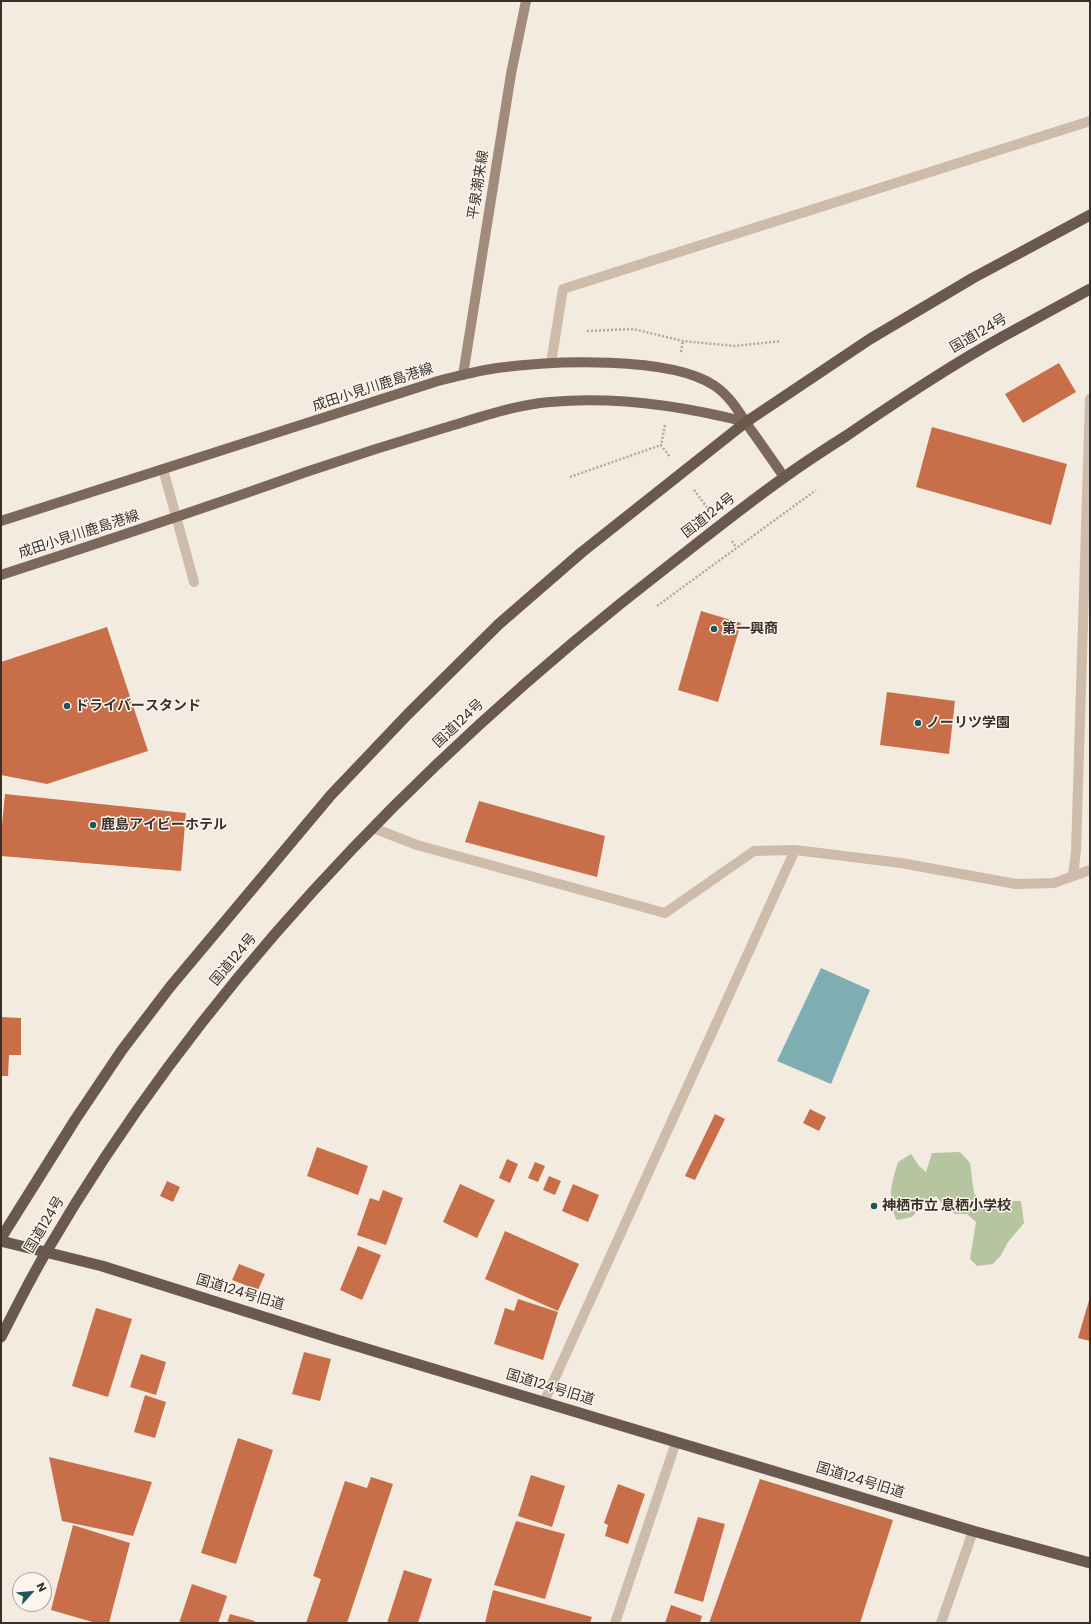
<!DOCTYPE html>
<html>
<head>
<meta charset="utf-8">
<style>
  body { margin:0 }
  #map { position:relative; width:1091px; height:1624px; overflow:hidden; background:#f4ebe0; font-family:Poppins,sans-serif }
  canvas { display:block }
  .frame { position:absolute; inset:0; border:2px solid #3a302a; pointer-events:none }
  .north { position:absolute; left:12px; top:1572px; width:40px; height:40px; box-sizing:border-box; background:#fbf5ed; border:1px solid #aea69f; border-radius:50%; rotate:63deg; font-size:11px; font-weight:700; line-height:16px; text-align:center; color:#3a302a }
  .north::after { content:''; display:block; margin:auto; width:14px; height:18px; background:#1e565d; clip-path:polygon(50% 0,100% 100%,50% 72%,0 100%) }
</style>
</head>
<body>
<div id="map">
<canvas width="1091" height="1624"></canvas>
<div class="frame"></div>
<div class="north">N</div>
</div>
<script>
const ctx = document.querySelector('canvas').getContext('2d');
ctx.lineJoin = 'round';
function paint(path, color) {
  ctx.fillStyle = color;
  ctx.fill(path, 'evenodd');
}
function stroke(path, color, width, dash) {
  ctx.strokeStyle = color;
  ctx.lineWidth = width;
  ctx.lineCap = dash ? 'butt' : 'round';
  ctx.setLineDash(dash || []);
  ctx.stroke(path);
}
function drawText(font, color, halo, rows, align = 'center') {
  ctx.font = font + ' Poppins,"Noto Sans JP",sans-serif';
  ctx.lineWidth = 3;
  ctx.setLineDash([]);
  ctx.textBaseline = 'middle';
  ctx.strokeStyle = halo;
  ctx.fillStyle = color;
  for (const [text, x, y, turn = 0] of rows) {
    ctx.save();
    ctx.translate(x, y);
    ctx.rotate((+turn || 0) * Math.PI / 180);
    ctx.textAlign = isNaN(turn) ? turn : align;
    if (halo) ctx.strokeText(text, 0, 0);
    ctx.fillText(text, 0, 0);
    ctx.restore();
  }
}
paint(new Path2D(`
  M960,1152L970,1163L974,1193L986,1209L1000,1201H1021L1024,1223L1008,1242L1001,1255L993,1264L977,1266L970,1259L976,1222L967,1214H955L944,1206L936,1196L924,1204L912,1217L897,1220C886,1201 892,1181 898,1162L911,1154L919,1166L926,1172L932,1153Z`), '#b6c49f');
paint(new Path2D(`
  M821,968L870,990L831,1084L777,1061Z`), '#7eadb2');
paint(new Path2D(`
  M1059,363L1076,392L1023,423L1005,394Z
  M932,427L1067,464L1051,525L916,487Z
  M701,611L741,623L718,702L678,690Z
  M107,627L148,751L47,784L1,775V662Z
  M887,692L955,701L949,754L880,745Z
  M5,794L186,813L181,871L1,856V836Z
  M479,801L605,836L597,877L465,842Z
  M1,1017L21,1018V1055H9L8,1076H1Z
  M810,1109L826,1117L819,1131L803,1123Z
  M715,1114L725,1119L695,1180L685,1176Z
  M317,1147L368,1166L358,1195L307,1176Z
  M507,1159L518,1164L510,1183L499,1178Z
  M535,1162L545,1166L538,1182L528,1178Z
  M549,1176L561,1181L555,1195L543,1190Z
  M167,1181L180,1187L173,1202L160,1196Z
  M460,1184L495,1200L477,1238L443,1222Z
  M573,1184L599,1195L588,1222L562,1211Z
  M383,1190L403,1198L386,1245L357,1235L370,1198L379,1201Z
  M505,1231L579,1264L558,1311L485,1279Z
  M358,1246L381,1255L362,1300L340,1290Z
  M239,1264L265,1274L258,1290L232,1280Z
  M1090,1297V1341L1078,1338Z
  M518,1299L558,1312L543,1360L494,1344L505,1308L514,1311Z
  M96,1308L132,1319L108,1397L72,1386Z
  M304,1352L331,1359L320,1401L292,1394Z
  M141,1354L166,1362L156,1395L130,1387Z
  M145,1395L166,1402L155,1438L134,1432Z
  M238,1438L273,1450L236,1564L201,1553Z
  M49,1457L152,1482L133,1536L62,1521Z
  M531,1475L565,1486L552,1527L518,1516Z
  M371,1477L393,1484L347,1623H306L321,1579L313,1576L345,1481L367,1488Z
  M760,1479L893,1520L860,1623H709Z
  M618,1484L645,1494L628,1544L605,1536L608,1525L604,1523Z
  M698,1517L725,1524L703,1602L674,1593Z
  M516,1521L565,1534L545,1599L494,1585Z
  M73,1525L130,1543L109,1623H96L51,1610Z
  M404,1570L432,1579L418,1623H387Z
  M192,1584L227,1596L218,1623H179Z
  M493,1590L592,1617L590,1623H485Z
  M671,1605L702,1616L700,1623H665Z
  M230,1614L255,1621L254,1623H227Z`), '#c86e49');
stroke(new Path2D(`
  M587,331L633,329L683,341L735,346L781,341
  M681,352L683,341
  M665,425L661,445L670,457
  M570,477L661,445
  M694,490L709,510
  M732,541L736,547
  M657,606L816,490`), '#b9a695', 2.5, [2, 2]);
stroke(new Path2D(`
  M163,469L194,582`), '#cdbcab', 10);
stroke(new Path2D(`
  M551,363L563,289L1090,121
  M373,828L417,845L665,913L754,851L795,850L901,863L1016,884L1054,883L1090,870
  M1073,876L1076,851L1090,399
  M544,1402L795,850
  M615,1623L676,1442`), '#cdbcab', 10);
stroke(new Path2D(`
  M941,1623L973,1531`), '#cdbcab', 10);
stroke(new Path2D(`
  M463,375L511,74L526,1`), '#a18b7c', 10);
stroke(new Path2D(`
  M1,521L438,381C457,376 477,371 497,368C550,361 670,355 715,386C731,397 740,414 751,430C762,445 773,461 784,477
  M1,575C102,542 203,509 303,473C350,457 397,442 444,428C478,418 514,405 550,402C615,396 683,406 746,422`), '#7c685b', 10);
stroke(new Path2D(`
  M1,1238L75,1120L122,1050L170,987L331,795L408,714L499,624L582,552L746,422L870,339L973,278L1090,215
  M1,1241L102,1266L337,1340L676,1442L973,1531L1090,1563
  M1,1337C16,1308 31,1277 48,1249C205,980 426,753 672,563C708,535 744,506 782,479C802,464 824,450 846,436C897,401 948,367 1002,337C1031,321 1061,305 1090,289`), '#6c594e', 11);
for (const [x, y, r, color] of [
  [714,629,4,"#1e565d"],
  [67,706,4,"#1e565d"],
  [918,723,4,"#1e565d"],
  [93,825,4,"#1e565d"],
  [874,1206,4,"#1e565d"]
]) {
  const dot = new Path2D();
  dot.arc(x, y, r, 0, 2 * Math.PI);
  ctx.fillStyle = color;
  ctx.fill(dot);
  stroke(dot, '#fbf5ed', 1.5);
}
drawText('14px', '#3a302a', '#fbf5ed', [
  ["平泉潮来線",479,185,-81],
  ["国道124号",979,334,-30],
  ["成田小見川鹿島港線",373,388,-18],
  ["国道124号",709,516,-38],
  ["成田小見川鹿島港線",79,535,-18],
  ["国道124号",459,724,-43],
  ["国道124号",234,960,-50],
  ["国道124号",45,1225,-59],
  ["国道124号旧道",240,1293,17],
  ["国道124号旧道",550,1388,17],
  ["国道124号旧道",860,1481,17]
]);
drawText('bold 14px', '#3a302a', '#fbf5ed', [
  ["第一興商",722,629],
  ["ドライバースタンド",75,706],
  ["ノーリツ学園",926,723],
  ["鹿島アイビーホテル",101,825],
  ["神栖市立 息栖小学校",882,1206]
], 'left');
</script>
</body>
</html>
